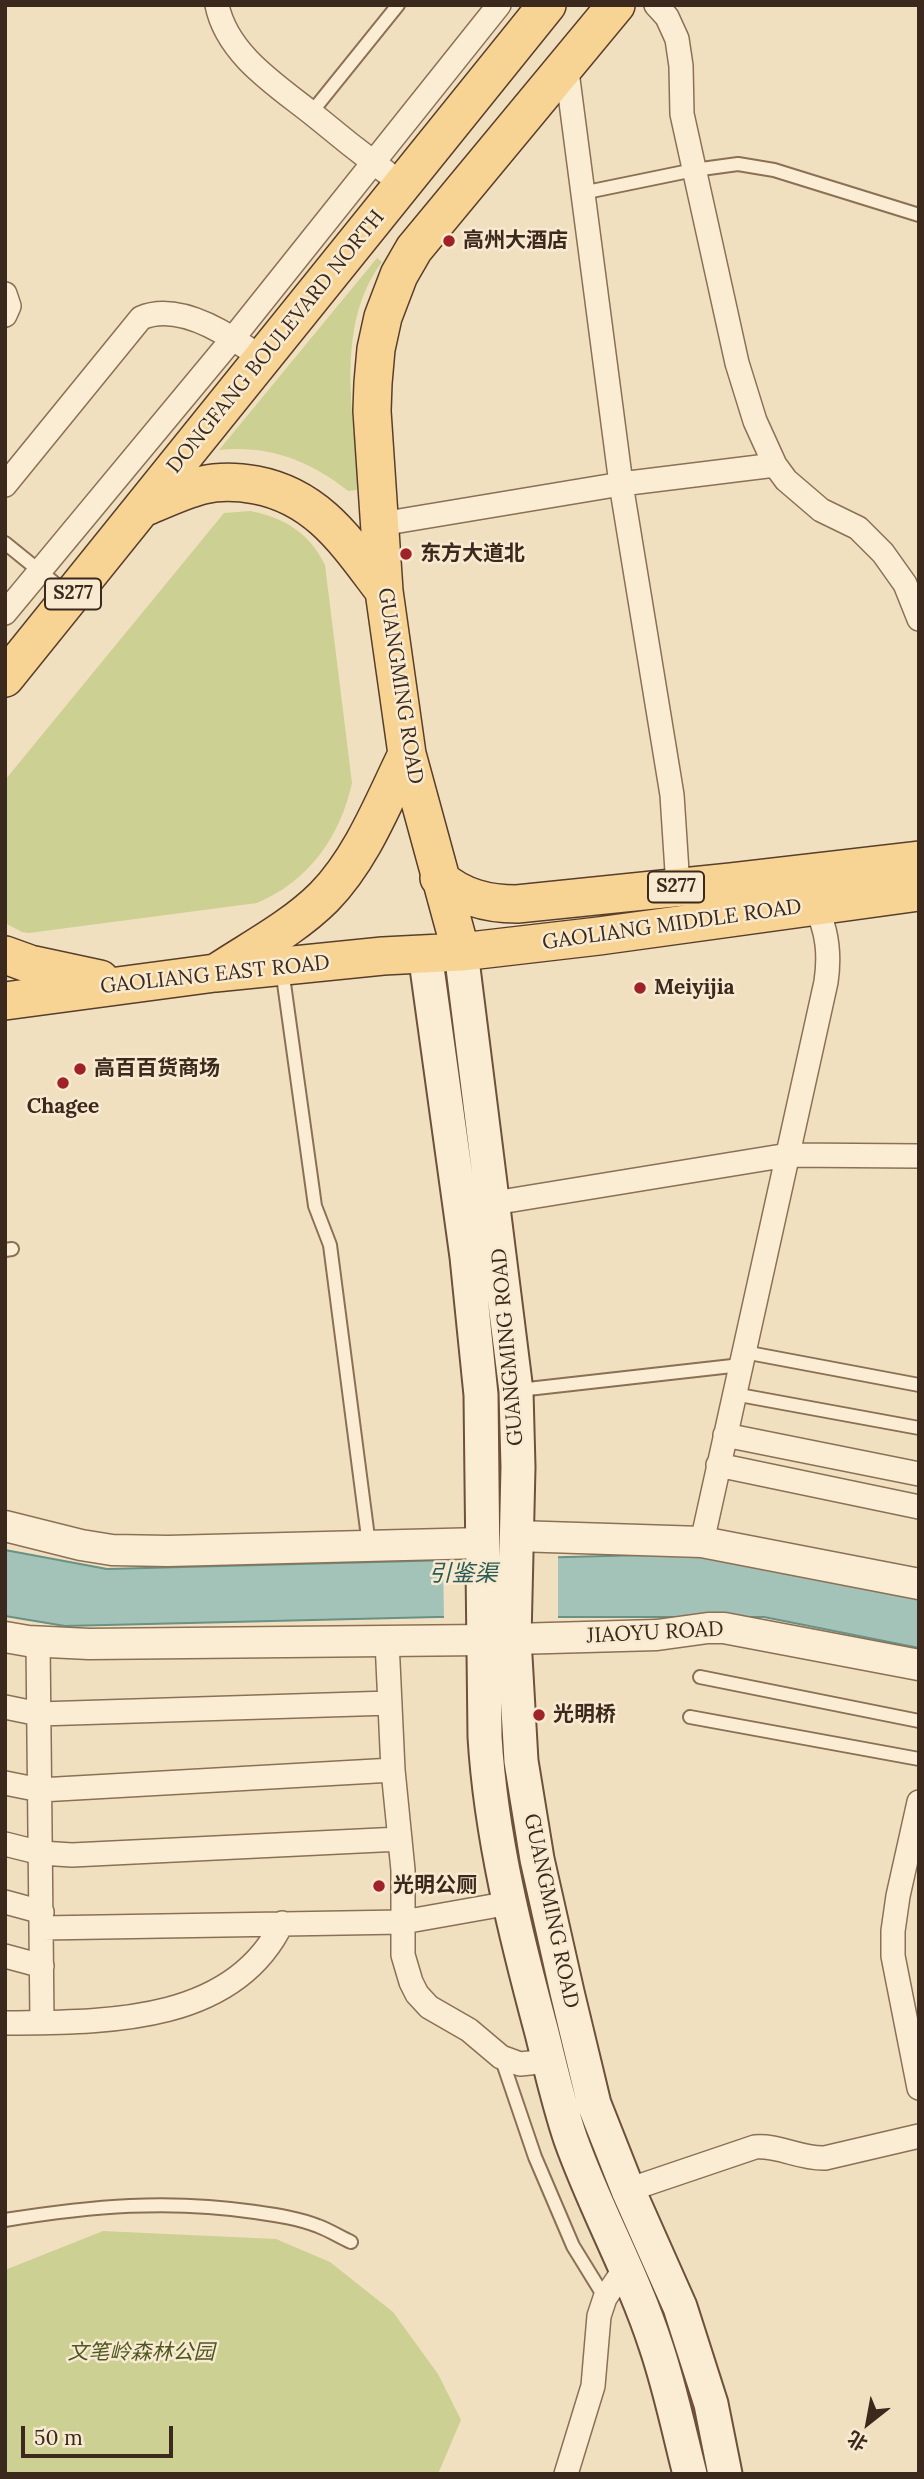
<!DOCTYPE html>
<html>
<head>
<meta charset="utf-8">
<style>
  body { margin:0 }
  #map { position:relative; width:924px; height:2479px; overflow:hidden; background:#f1e0c0; font-family:Lora,"Noto Sans SC",serif }
  canvas { display:block }
  .frame { position:absolute; inset:0; border:7px solid #3a291c; pointer-events:none }
  .north { position:absolute; left:833px; top:2388px; width:70px; height:70px; -webkit-text-stroke:5px #f8ead0; paint-order:stroke; rotate:211deg; font-size:19px; font-weight:700; line-height:28px; text-align:center; color:#3a291c }
  .north::after { content:''; display:block; margin:auto; width:24px; height:32px; background:#3a291c; clip-path:polygon(50% 0,100% 100%,50% 72%,0 100%) }
  .scale { position:absolute; left:21px; top:2426px; width:152px; height:32px; box-sizing:border-box; border:4px solid #3a291c; border-top:0; padding-left:9px; font-size:21px; line-height:24px; white-space:nowrap; color:#3a291c; -webkit-text-stroke:5px #f8ead0; paint-order:stroke }
</style>
</head>
<body>
<div id="map">
<canvas width="924" height="2479"></canvas>
<div class="frame"></div>
<div class="north">北</div>
<div class="scale">50 m</div>
</div>
<script>
const ctx = document.querySelector('canvas').getContext('2d');
ctx.lineJoin = 'round';
function paint(path, color) {
  ctx.fillStyle = color;
  ctx.fill(path, 'evenodd');
}
function stroke(path, color, width, dash) {
  ctx.strokeStyle = color;
  ctx.lineWidth = width;
  ctx.lineCap = dash ? 'butt' : 'round';
  ctx.setLineDash(dash || []);
  ctx.stroke(path);
}
function drawText(font, color, halo, rows, align = 'center') {
  ctx.font = font + ' Lora,"Noto Sans SC",serif';
  ctx.lineWidth = 5;
  ctx.setLineDash([]);
  ctx.textBaseline = 'middle';
  ctx.strokeStyle = halo;
  ctx.fillStyle = color;
  for (const [text, x, y, turn = 0] of rows) {
    ctx.save();
    ctx.translate(x, y);
    ctx.rotate((+turn || 0) * Math.PI / 180);
    ctx.textAlign = isNaN(turn) ? turn : align;
    if (halo) ctx.strokeText(text, 0, 0);
    ctx.fillText(text, 0, 0);
    ctx.restore();
  }
}
paint(new Path2D(`
  M377,258L382,262C336,323 352,410 359,481L357,490L348,491C309,460 268,445 219,450Z
  M250,511C283,517 310,533 325,565L352,783C340,837 309,881 257,903L29,933L22,932L5,923V780L224,513Z
  M103,2231L276,2239L330,2262L393,2312L438,2374L461,2420L438,2474H5V2270Z`), '#ccd093');
const water = new Path2D(`
  M5,1550L107,1569L644,1555L716,1556L919,1594V1648L764,1617H437L65,1626L5,1616Z`);
paint(water, '#a3c3b8');
stroke(water, '#699185', 2);
paint(new Path2D(`
  M558,1556V1620L444,1621L443,1557Z`), '#f1e0c0');
const service = new Path2D(`
  M311,113L398,5
  M582,193L694,170L738,164L774,170L919,215
  M5,543L68,594
  M282,969L315,1206L330,1245L369,1545
  M5,1250L12,1249
  M744,1352L919,1385
  M519,1390L741,1365
  M734,1394L919,1428
  M700,1677L919,1721
  M690,1717L919,1759
  M501,2057L535,2157L573,2246L605,2298
  M5,2220C92,2206 168,2199 255,2212C276,2215 298,2218 318,2226C329,2230 340,2237 351,2242`);
const minor = new Path2D(`
  M217,5C227,55 278,86 314,115C338,135 362,154 386,172
  M656,5L667,17L677,39L681,66L682,114L737,363L755,421L775,465L786,480L821,510L858,528L883,553L905,584L919,619
  M566,64L621,484L672,795L678,887
  M5,294L9,306L5,315
  M5,485L141,318C180,301 232,336 262,359
  M381,524L621,484L775,465
  M5,613L234,337L499,5
  M494,1203L788,1155L919,1156
  M725,1435L919,1474
  M718,1465L919,1507
  M702,1542L826,982C830,955 828,931 815,906
  M387,1641L393,1770L403,1870V1955L411,1982L417,1994L429,2007L469,2030L501,2057L520,2064L549,2061
  M38,1642L42,2022
  M5,1707L39,1714L390,1703
  M5,1783L40,1790L393,1770
  M919,1802L898,1896L893,1931V1956L919,2088
  M5,1844L41,1853L72,1855L400,1839
  M5,1902L42,1912
  M42,1928L403,1922L510,1903
  M5,1956L42,1966
  M5,2023C103,2022 233,2025 282,1923
  M628,2190L755,2147C779,2145 800,2159 825,2158L919,2136
  M566,2474L593,2386L599,2316L605,2298L626,2267`);
const tertiary = new Path2D(`
  M5,1526L81,1545L112,1550L168,1551L483,1543
  M516,1536L702,1542L919,1584
  M5,1637L28,1641L89,1644L483,1640
  M514,1639L657,1635L708,1628H724L919,1665`);
const secondary = new Path2D(`
  M461,952L516,1391L518,1467L514,1639L521,1761L537,1859L567,1992L594,2104L628,2190L680,2307L711,2404L725,2474
  M425,953L467,1257L481,1395L485,1737C491,1837 516,1936 542,2033C551,2069 559,2105 571,2140C596,2210 633,2275 656,2346C670,2387 679,2431 690,2474`);
const primary = new Path2D(`
  M143,508C162,500 183,490 203,485C220,481 239,482 256,485C319,497 348,544 384,591
  M5,678L547,5
  M439,878C462,898 488,904 517,904L731,882L919,860
  M461,952L407,754L384,591L372,411L373,383L376,349L383,317L399,275L414,249L616,5
  M5,955L30,964L100,979
  M219,971C254,948 294,927 324,897C362,858 383,803 407,754
  M5,1001L215,973L383,956L461,952L599,936L919,892`);
stroke(service, '#8b7056', 16);
stroke(minor, '#8b7056', 26);
stroke(tertiary, '#8b7056', 33);
stroke(secondary, '#6d513a', 37);
stroke(primary, '#593e2b', 40);
stroke(service, '#fbedd3', 12);
stroke(minor, '#fbedd3', 23);
stroke(tertiary, '#fbedd3', 30);
stroke(secondary, '#fbedd3', 33);
stroke(primary, '#f7d394', 37);
for (const [x, y, r, color] of [
  [449,241,7,"#9f2229"],
  [406,554,7,"#9f2229"],
  [640,988,7,"#9f2229"],
  [80,1069,7,"#9f2229"],
  [63,1083,7,"#9f2229"],
  [539,1715,7,"#9f2229"],
  [379,1886,7,"#9f2229"]
]) {
  const dot = new Path2D();
  dot.arc(x, y, r, 0, 2 * Math.PI);
  ctx.fillStyle = color;
  ctx.fill(dot);
  stroke(dot, '#f8ead0', 2.5);
}
for (const [x, y, w] of [
  [73,594,56],
  [676,887,56]
]) {
  const box = new Path2D();
  box.roundRect(x - w / 2, y - 15.5, w, 31, 5);
  ctx.fillStyle = '#f8ead0';
  ctx.fill(box);
  stroke(box, '#3a291c', 2);
}
drawText('bold 19px', '#3a291c', null, [
  ["S277",73,594],
  ["S277",676,887]
]);
drawText('bold 21px', '#3a291c', '#f8ead0', [
  ["高州大酒店",463,241],
  ["东方大道北",420,554],
  ["Meiyijia",654,988],
  ["高百百货商场",94,1069],
  ["Chagee",63,1107,"center"],
  ["光明桥",553,1715],
  ["光明公厕",393,1886]
], 'left');
drawText('21px', '#3a291c', '#f8ead0', [
  ["DONGFANG BOULEVARD NORTH",276,342,-51],
  ["GUANGMING ROAD",400,686,81],
  ["GAOLIANG MIDDLE ROAD",672,925,-8],
  ["GAOLIANG EAST ROAD",215,975,-6],
  ["GUANGMING ROAD",508,1347,-95],
  ["JIAOYU ROAD",655,1633,-3],
  ["GUANGMING ROAD",551,1911,78]
]);
drawText('italic 21px', '#4d5821', '#f8ead0', [
  ["文笔岭森林公园",141,2353]
]);
drawText('italic 23px', '#2a5b55', '#f8ead0', [
  ["引鉴渠",463,1574]
]);
</script>
</body>
</html>
